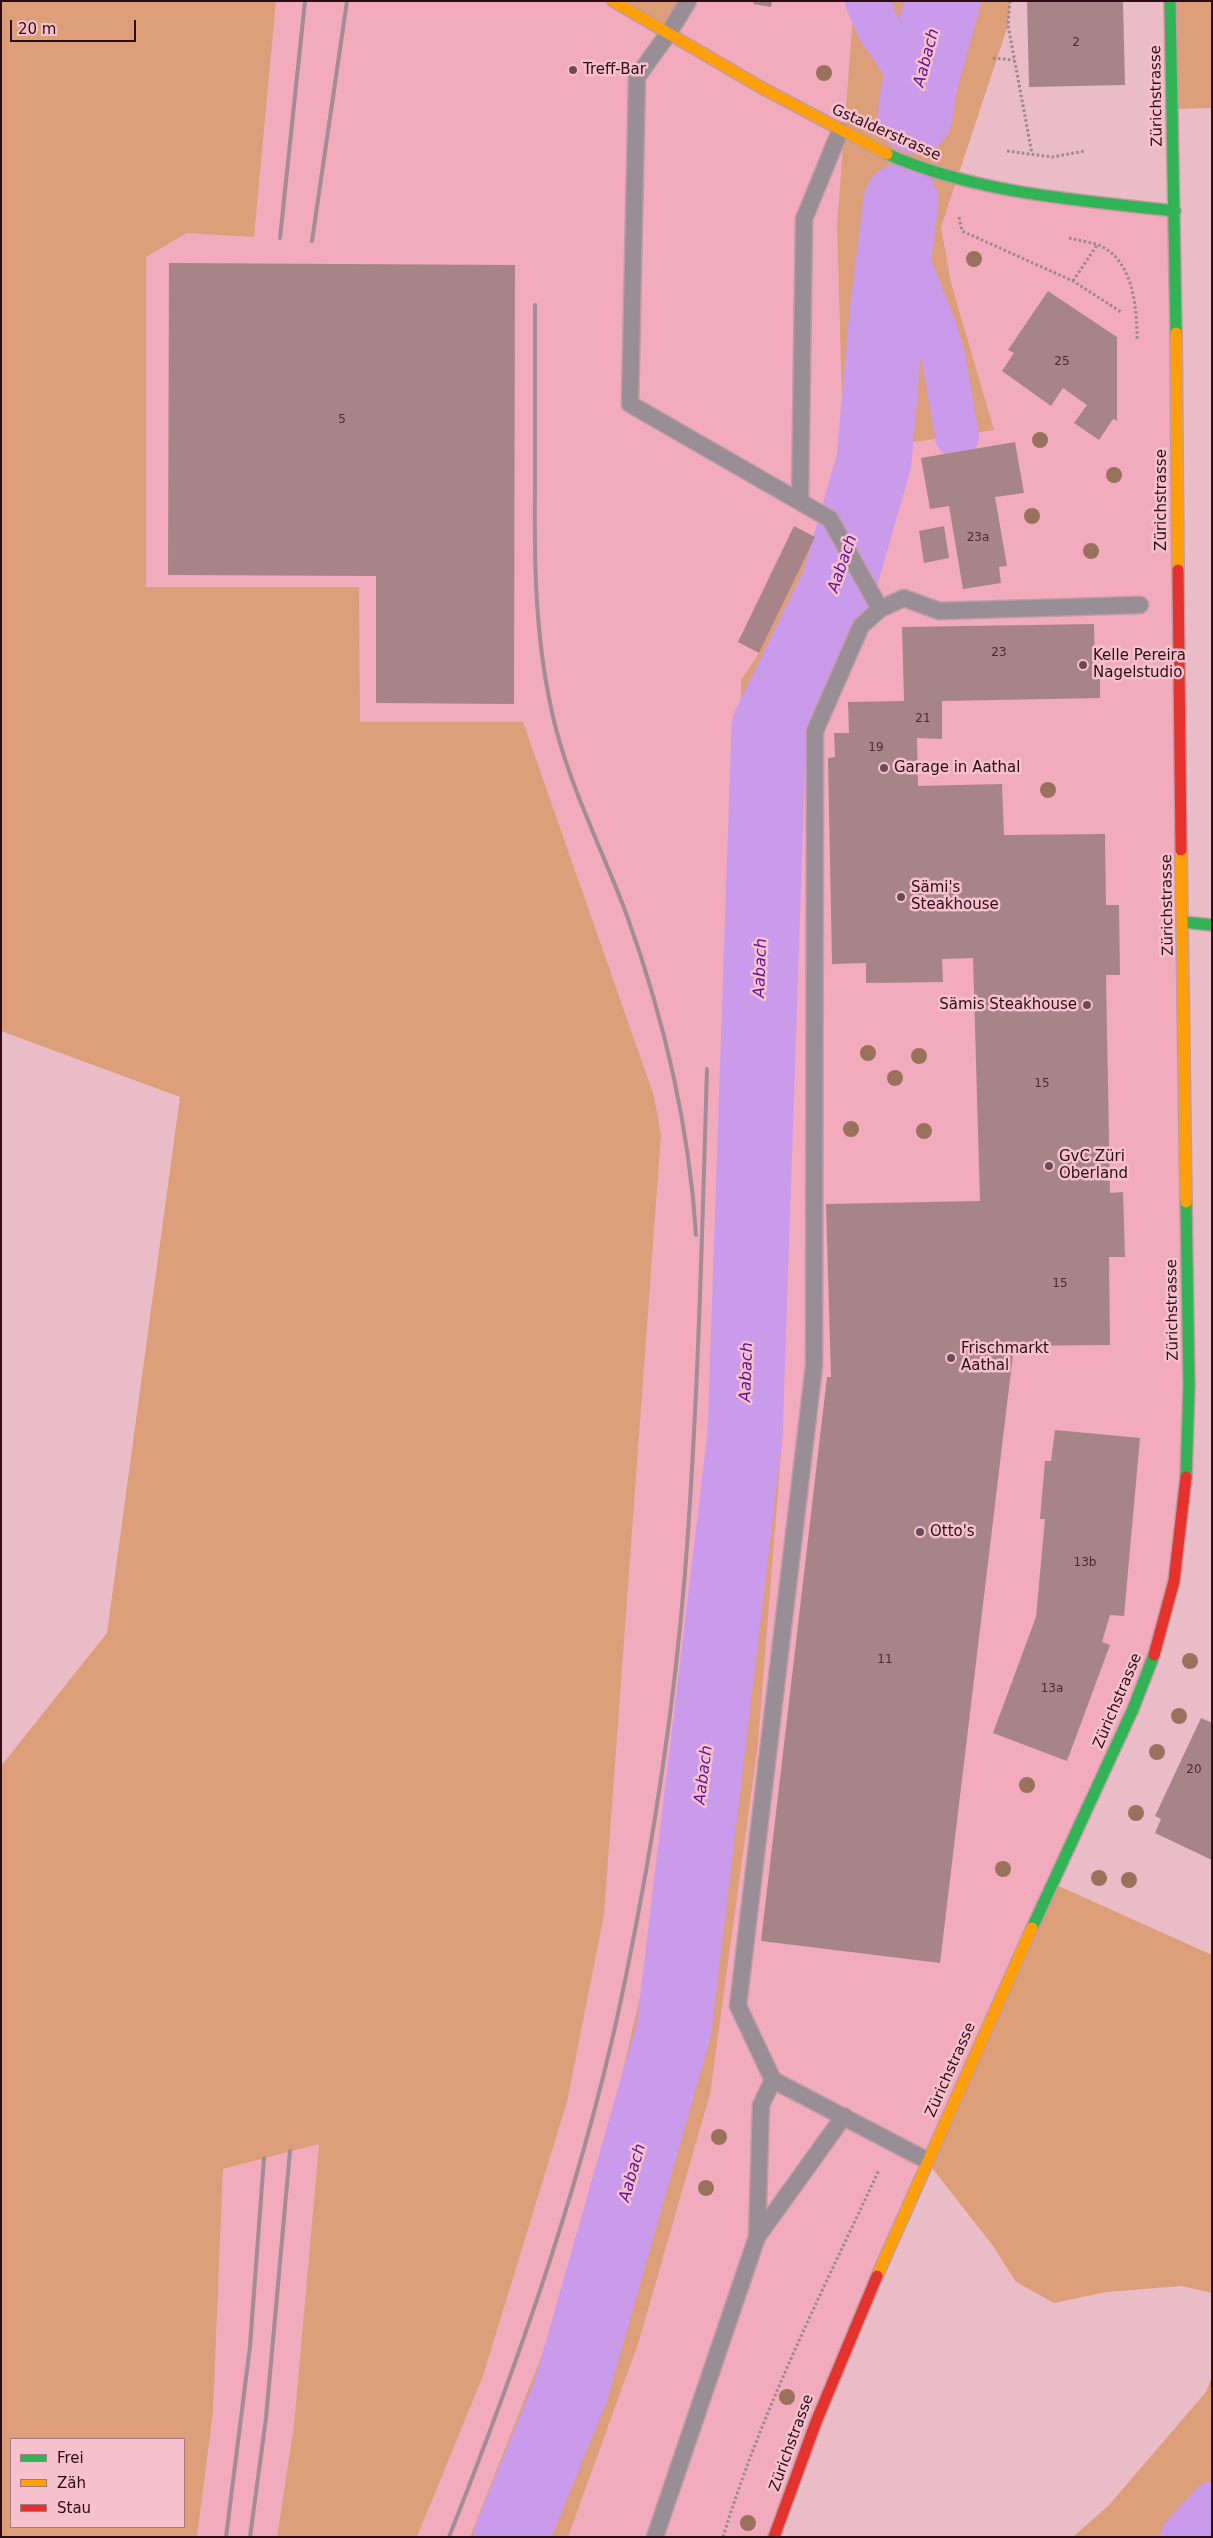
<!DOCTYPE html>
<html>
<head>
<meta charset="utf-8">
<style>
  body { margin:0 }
  #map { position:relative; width:1213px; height:2538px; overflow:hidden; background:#eabcc7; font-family:"DejaVu Sans",sans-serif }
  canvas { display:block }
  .frame { position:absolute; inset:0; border:2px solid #2c0d16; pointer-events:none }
  .legend { position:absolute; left:10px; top:2438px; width:175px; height:90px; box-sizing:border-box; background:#f6c1cd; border:1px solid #a57984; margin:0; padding:6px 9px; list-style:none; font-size:15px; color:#2c0d16 }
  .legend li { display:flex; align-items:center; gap:10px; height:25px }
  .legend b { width:25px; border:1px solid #a57984 }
  .scale { position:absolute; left:10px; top:20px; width:126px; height:22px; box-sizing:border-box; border:2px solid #2c0d16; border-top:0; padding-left:6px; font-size:15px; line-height:18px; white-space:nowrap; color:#2c0d16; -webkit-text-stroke:4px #f6c1cd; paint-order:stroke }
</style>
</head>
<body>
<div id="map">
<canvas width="1213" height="2538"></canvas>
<div class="frame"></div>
<ul class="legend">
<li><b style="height:6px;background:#30b455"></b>Frei</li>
<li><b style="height:6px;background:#ff9f0a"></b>Zäh</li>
<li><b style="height:6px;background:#e5322d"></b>Stau</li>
</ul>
<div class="scale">20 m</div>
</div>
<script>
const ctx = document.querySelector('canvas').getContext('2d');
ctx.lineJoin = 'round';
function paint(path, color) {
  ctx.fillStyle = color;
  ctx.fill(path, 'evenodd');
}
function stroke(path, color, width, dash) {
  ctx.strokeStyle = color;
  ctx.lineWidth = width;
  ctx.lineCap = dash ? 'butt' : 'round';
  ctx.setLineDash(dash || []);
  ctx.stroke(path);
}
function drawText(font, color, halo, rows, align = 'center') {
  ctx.font = font + ' "DejaVu Sans",sans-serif';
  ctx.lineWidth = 5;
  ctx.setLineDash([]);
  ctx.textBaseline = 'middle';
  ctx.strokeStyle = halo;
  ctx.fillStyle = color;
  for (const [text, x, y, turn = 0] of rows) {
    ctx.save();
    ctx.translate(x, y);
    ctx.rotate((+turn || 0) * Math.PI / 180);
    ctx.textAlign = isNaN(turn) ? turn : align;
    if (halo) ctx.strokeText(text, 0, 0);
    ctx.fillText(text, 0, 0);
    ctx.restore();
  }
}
paint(new Path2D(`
  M276,1H854L837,226L844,472L759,653L741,680L734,1082L719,1372L685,1753L657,1923L613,2113L546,2345L470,2537H417L483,2376L567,2102L604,1915L661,1135L654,1096L523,722H360L359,587H146V257L187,233L254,236Z
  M955,179L1175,211L1189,1385L1168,1608L774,2537H568L638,2344L758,1744L783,1428L795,736L892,524L909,443L957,436L951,283L941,227Z
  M319,2143L294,2425L277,2537H197L213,2412L223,2169Z`), '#f2abbd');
paint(new Path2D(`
  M1,1H276L254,237L187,233L146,257V587H359L360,722H523L654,1096L661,1135L604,1915L567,2102L483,2376L417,2537H277L294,2425L319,2144L223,2169L213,2412L197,2537H1V1766L107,1633L180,1097L1,1031ZM184,2439V2527H11V2439Z
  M613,1H688L668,34Z
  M854,1H1010L1008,25L941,227L951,283L994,430L909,443L892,524L795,736L783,1429L758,1744L710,2094L638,2344L568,2537H470L546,2345L613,2113L657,1923L685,1753L719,1372L734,1082L741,680L759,653L844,472L837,226Z
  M1170,1H1212V108L1173,109Z
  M1052,1883L1212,1955V2293L1182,2286L1106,2292L1054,2303L1016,2282L993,2246L926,2160Z
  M1212,2376V2537H1073L1109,2505L1206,2392Z`), '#dc9f79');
stroke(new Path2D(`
  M867,1L879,29L919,87
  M896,231L933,324L943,355L957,436
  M1182,2537L1212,2504`), '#ca9aeb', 44);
stroke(new Path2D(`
  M915,116L919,87L943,1
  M511,2537L571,2390L674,2029L745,1435L769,727L839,583L874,461L887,312L901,201`), '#ca9aeb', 75);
paint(new Path2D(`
  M754,1H772L771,7L753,4Z
  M1027,1H1123L1125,85L1029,87Z
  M169,263L515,265L514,704L376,703V576L168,575Z
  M1048,291L1117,337V421L1113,419L1099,440L1074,423L1087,405L1063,388L1051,406L1002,371L1014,353L1008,350Z
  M1015,442L1024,493L995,497L1007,566L999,567L1001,583L963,589L949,506L930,509L921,458Z
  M794,526L815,537L759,653L738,642Z
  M944,526L949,558L924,563L919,531Z
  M1094,624L1095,679H1100V698L942,701V739L917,738L918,786L1002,784L1004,835L1105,834L1106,905H1119L1120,975H1106L1110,1193L1123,1192L1125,1257H1109L1110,1345L1014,1346L940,1963L761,1941L827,1377H831L826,1204L980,1201L973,958L942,959L943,982L866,983V963L832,964L828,758L835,757L834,733H849L848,702L904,701L902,627Z
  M1055,1430L1140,1438L1124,1616L1110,1615L1102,1642L1110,1645L1067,1761L993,1733L1036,1617L1045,1519H1040L1045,1461H1051Z
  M1201,1718L1212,1723V1860L1155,1833L1161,1819L1155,1816Z`), '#a78488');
const lane = new Path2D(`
  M688,1L668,34L637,77L630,404L830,519L880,609
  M800,502L804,219L840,131
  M926,2160L773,2080L738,2006L814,1366L815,731L861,626L880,609L904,598L939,611L1140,605
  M757,2237L844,2116
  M655,2537L757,2237L761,2105L773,2080`);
const fast = new Path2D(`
  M1170,1L1176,333
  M887,154C979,194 1077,200 1175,211
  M1183,922L1212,925
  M1186,1477L1189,1385L1186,1202
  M1032,1928L1133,1709L1154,1655`);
const slow = new Path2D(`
  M613,1L762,88L887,154
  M1176,333L1178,570
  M1181,850L1186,1202
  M877,2276L1032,1928`);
const jam = new Path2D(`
  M1178,570L1181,850
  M1154,1655L1174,1581L1186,1477
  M774,2537L816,2422L877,2276`);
stroke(lane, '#c19ca5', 19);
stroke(fast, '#c19ca5', 14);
stroke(slow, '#c19ca5', 14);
stroke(jam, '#c19ca5', 14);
stroke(new Path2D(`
  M1010,1L1008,25L1032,154
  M993,58L1014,60
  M1007,151L1052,157L1085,151
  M959,217L962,231L1073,281L1121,312
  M1069,238C1078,240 1087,242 1096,244C1134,258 1137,308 1137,341
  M1073,281L1097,245
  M723,2537C762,2409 823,2290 879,2170`), '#988991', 3, [2.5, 2.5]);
stroke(lane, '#998d96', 16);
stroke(fast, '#30b455', 11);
stroke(slow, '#ff9f0a', 11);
stroke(jam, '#e5322d', 11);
stroke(new Path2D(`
  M280,238L305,1
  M312,241L347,1
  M535,305C535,364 535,423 535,482C534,566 535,647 556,729C573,793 603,852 626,913C664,1018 689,1123 696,1235
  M226,2537L250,2346L264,2158
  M250,2537L266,2418L290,2151
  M449,2537C521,2355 587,2169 626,1976C653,1844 674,1708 685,1573C698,1406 702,1237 707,1069`), '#a38c95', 4);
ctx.fillStyle = '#9a715d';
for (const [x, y] of [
  [824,73],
  [974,259],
  [1040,440],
  [1114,475],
  [1032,516],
  [1091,551],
  [1048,790],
  [868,1053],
  [919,1056],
  [895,1078],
  [851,1129],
  [924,1131],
  [1190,1661],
  [1179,1716],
  [1157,1752],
  [1027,1785],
  [1136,1813],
  [1003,1869],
  [1099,1878],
  [1129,1880],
  [719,2137],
  [706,2188],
  [787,2397],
  [748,2523]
]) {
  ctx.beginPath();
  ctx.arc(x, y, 8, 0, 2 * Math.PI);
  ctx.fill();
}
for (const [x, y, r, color] of [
  [573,70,5,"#6e4a54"],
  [1083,665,5,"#6e4a54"],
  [884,768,5,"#6e4a54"],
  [901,897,5,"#6e4a54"],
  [1087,1005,5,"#6e4a54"],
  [1049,1166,5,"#6e4a54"],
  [951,1358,5,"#6e4a54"],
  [920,1532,5,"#6e4a54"]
]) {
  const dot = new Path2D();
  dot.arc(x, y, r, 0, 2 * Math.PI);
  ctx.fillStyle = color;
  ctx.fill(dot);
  stroke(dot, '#f6c1cd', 2);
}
drawText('12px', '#4b2b32', null, [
  ["2",1076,43],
  ["25",1062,362],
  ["5",342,420],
  ["23a",978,538],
  ["23",999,653],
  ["21",923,719],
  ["19",876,748],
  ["15",1042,1084],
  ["15",1060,1284],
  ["13b",1085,1563],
  ["11",885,1660],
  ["13a",1052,1689],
  ["20",1194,1770]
]);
drawText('15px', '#2c0d16', '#f6c1cd', [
  ["Treff-Bar",583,70],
  ["Kelle Pereira",1093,656],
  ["Nagelstudio",1093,673],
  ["Garage in Aathal",894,768],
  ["Sämi's",911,888],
  ["Steakhouse",911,905],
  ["Sämis Steakhouse",1077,1005,"right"],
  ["GvC Züri",1059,1157],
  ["Oberland",1059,1174],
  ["Frischmarkt",961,1349],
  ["Aathal",961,1366],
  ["Otto's",930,1532]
], 'left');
drawText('15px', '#2c0d16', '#f6c1cd', [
  ["Zürichstrasse",1157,96,-91],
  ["Gstalderstrasse",886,133,24],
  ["Zürichstrasse",1162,500,-90],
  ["Zürichstrasse",1168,905,-91],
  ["Zürichstrasse",1173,1310,-91],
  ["Zürichstrasse",1118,1701,-67],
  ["Zürichstrasse",951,2070,-66],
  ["Zürichstrasse",792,2443,-70]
]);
drawText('italic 16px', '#5e1197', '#f6c1cd', [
  ["Aabach",927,58,-75],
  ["Aabach",843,564,-71],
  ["Aabach",761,968,-88],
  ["Aabach",747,1372,-88],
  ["Aabach",704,1775,-83],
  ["Aabach",633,2173,-74]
]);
</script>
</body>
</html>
